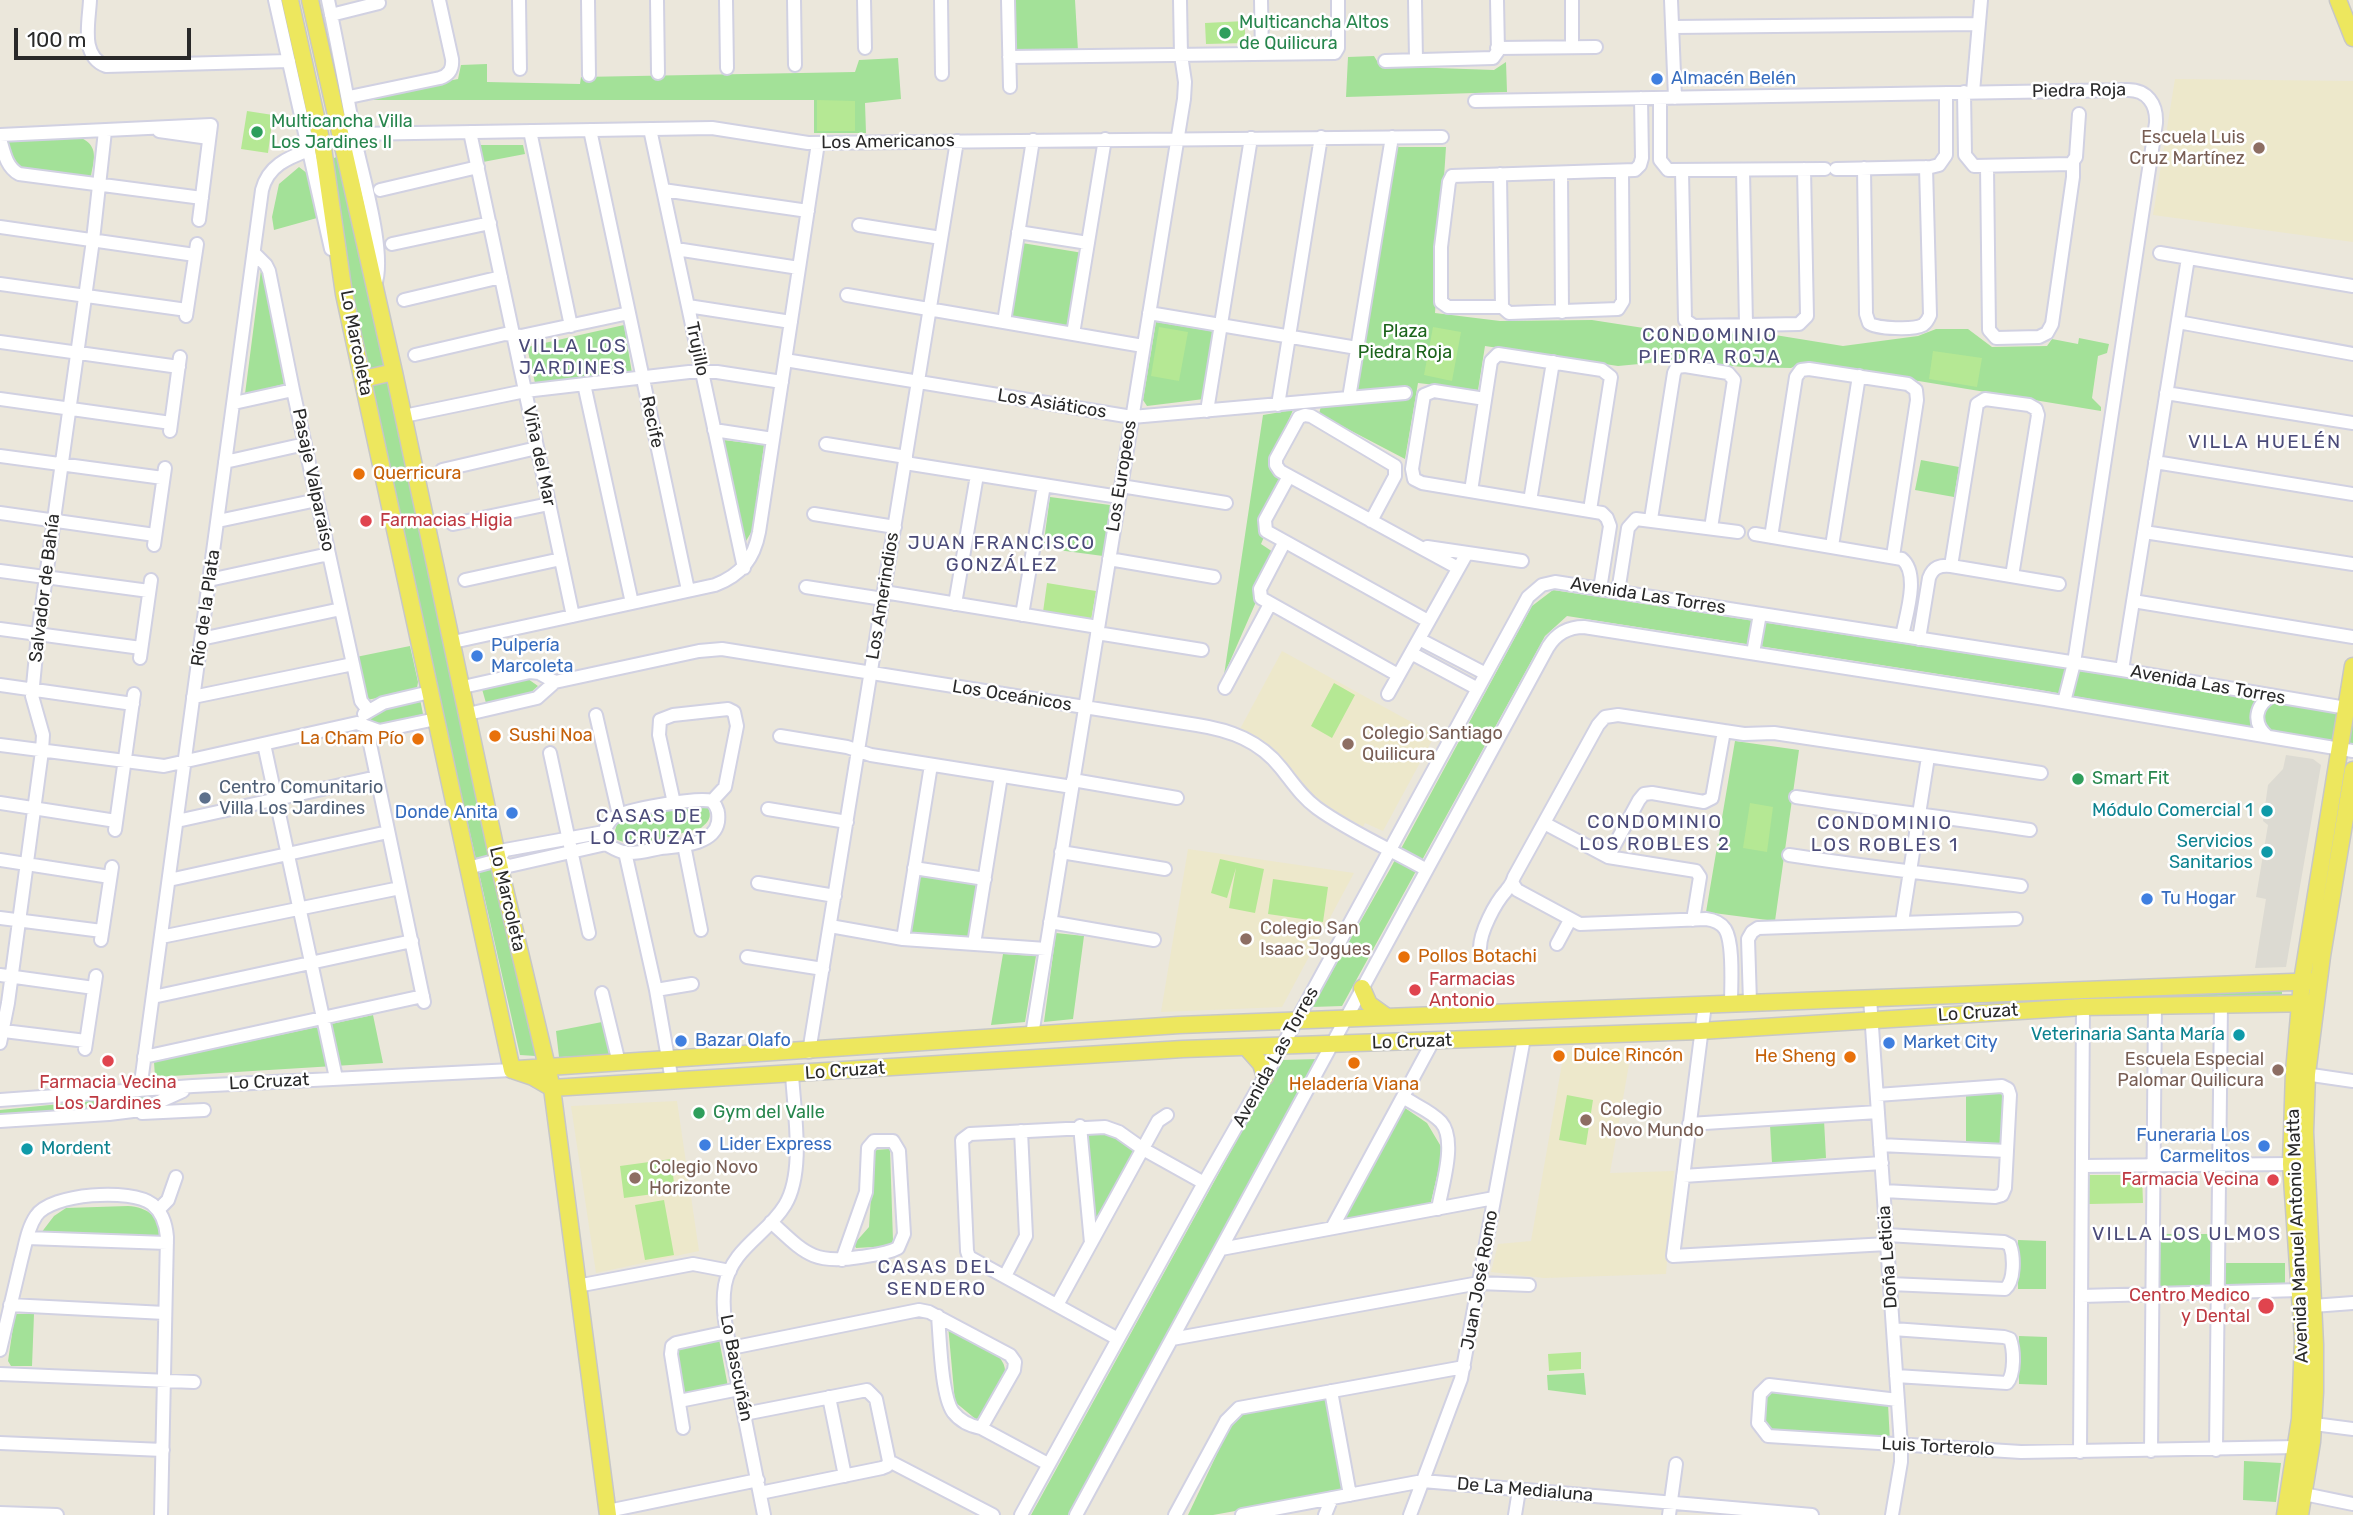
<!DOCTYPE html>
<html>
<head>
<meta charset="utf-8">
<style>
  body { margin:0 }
  #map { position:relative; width:2353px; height:1515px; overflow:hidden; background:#ebe7db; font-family:Rubik,sans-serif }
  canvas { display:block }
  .scale { position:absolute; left:14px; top:28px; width:177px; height:32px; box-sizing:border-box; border:4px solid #292929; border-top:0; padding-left:9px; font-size:21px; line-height:24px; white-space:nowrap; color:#292929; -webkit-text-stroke:5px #fff; paint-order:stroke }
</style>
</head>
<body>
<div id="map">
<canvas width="2353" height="1515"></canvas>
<div class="scale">100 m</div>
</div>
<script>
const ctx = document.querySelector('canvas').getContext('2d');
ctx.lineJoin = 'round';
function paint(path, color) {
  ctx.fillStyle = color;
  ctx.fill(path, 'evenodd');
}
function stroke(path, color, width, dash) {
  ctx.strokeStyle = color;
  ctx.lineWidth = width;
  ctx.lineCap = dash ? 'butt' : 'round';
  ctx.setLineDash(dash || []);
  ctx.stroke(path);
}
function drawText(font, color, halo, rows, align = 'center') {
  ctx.font = font + ' Rubik,sans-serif';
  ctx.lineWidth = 5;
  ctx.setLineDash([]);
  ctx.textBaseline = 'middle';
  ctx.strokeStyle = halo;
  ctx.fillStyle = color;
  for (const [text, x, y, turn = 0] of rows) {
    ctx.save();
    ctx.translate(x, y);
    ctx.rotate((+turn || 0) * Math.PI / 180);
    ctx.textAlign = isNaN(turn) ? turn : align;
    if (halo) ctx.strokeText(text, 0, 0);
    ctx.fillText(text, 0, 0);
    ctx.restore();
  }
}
paint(new Path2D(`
  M2175,79L2353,81V242L2153,215Z
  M1282,651L1435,735L1383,831L1365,823L1363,827L1318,802L1303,788L1275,752L1261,740L1240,729Z
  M1188,849L1354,873L1282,1007L1161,1012Z
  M1632,1047L1610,1173L1674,1171L1666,1274L1544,1278L1491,1272L1498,1244L1531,1241L1564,1052Z
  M677,1101L699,1251L596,1273L571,1106Z`), '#ede8cb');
paint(new Path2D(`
  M1013,0H1075L1078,51L1015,52Z
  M1374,56L1380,66L1494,70L1506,62L1507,92L1346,97L1348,57Z
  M898,58L901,99L865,103L866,133H814V100H371L372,96L458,79L461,65L487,64V82L580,84L581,77L855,72L859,60Z
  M81,138C99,146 94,160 91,176L14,169L5,142Z
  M480,145H523L525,154L483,162Z
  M1395,147H1446L1435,313L1500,321L1592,320L1663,331L1775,335L1843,346L1918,336L1936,329H1968L1992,347L2047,346L2052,339L2078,344L2079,338L2109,344L2107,353L2098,356L2092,398L2101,407V411L1803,362L1791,368L1742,367L1681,360L1618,366L1485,346L1478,390L1418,383L1405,459L1319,414L1321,406L1352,404Z
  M341,155L536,1056L520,1055L421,615L325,162Z
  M299,167L308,174L317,218L274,230L272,217L279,184Z
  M1022,243L1083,253L1070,328L1010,318Z
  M261,270L266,285L284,384L245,394Z
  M1156,322L1216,332L1204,399L1147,406L1143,400Z
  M624,325L632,373L535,383L527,347Z
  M1293,410L1270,463V470L1281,480L1259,523V533L1264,537L1261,544L1273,552L1255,592L1256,602L1224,675L1263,415Z
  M723,440L764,445L752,531L743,546Z
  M1921,460L1959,467L1954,497L1915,490Z
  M1050,497L1110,505L1103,556L1043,548Z
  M1553,590L2353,713V746L2035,689L1567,616L1545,636L1342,1006L1312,1007L1389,871L1532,606Z
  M410,646L418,682L417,688L412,691L367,700L356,657Z
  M528,679L538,686L529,694L486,703L482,689Z
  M420,699L423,714L384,724L371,723L370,714L380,707Z
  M1735,741L1799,750L1775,921L1706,912Z
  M690,802L707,803C711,815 712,819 701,828C679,833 630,852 613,837L618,821Z
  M921,873L978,882L970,940L910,932Z
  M1056,933L1084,936L1073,1019L1044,1022Z
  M1003,954L1036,956L1025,1022L991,1025Z
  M2279,990H2282V996L2003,1006L2000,1003L2001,1000Z
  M373,1015L383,1063L155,1077L154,1062Z
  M602,1022L612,1055L559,1057L556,1031Z
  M1319,1059L1069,1515H1031L1281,1060Z
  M1966,1093L2003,1094L2002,1145H1966Z
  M159,1094L168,1098L105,1107L0,1115V1110Z
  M1405,1108L1427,1123L1443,1150L1430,1206L1341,1224Z
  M1824,1120L1826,1158L1772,1163L1770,1125Z
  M1109,1132L1136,1152L1094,1226L1085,1134Z
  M890,1149L893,1241L890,1246L856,1248L854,1244L869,1227L874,1150Z
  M128,1206C147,1207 162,1217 159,1238L41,1233L54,1216L66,1208Z
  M2156,1234H2212V1263H2285V1287L2156,1292Z
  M2018,1240L2046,1241V1289H2018Z
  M15,1314H34L32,1366H11L8,1361Z
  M948,1325C964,1334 1007,1351 1005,1372C1004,1384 985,1409 978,1421L955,1402Z
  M2019,1336L2047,1337V1385L2019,1384Z
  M719,1339L728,1387L682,1396L676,1350L681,1345Z
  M1584,1373L1586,1395L1548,1390L1547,1375Z
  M1771,1389L1888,1404L1890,1442L1771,1433L1763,1421V1396Z
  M1328,1397L1346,1491L1213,1515H1188L1234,1418L1247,1412Z
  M2244,1461L2281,1463L2276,1502L2243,1500Z`), '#a3e198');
paint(new Path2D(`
  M1245,21V43L1206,44L1205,23Z
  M817,100L855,101V131H817Z
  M247,111L273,115L268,153L241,149Z
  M1159,327L1188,332L1179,381L1151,376Z
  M1433,327L1461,332L1452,381L1424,375Z
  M1933,351L1982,358L1977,387L1929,379Z
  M1047,583L1096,591L1091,620L1043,612Z
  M1334,683L1355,695L1332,738L1311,726Z
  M1750,803L1773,807L1767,852L1743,848Z
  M1220,859L1264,869L1255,913L1229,908L1236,868L1227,898L1211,893Z
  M1273,879L1328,887L1323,922L1268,914Z
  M1567,1095L1593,1100L1586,1145L1559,1140Z
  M671,1159L675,1191L624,1198L620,1166Z
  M2089,1175H2142L2143,1203L2089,1204Z
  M664,1200L674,1255L645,1260L635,1205Z
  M1581,1352V1369L1549,1371L1548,1354Z`), '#b5e894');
paint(new Path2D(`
  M2286,755L2313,759L2321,765L2286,967L2255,968L2266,899L2256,897L2268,825L2263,821L2268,785L2283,769Z`), '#dcdad2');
const minor = new Path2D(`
  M90,0C89,23 80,56 106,66L289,61
  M275,0L331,249
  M328,0C339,51 348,102 358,153C365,184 386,257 375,285
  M519,0L520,69
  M588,0L589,75
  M657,0L658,73
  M726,0L727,68
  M794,0L795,65
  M864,0L865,48
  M941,0L942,74
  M1008,0L1010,87
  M1261,0L1262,54
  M1415,0L1416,60
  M1572,0V47
  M1671,0L1675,98
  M331,15L379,3
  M1673,27L1979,24
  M1497,48L1596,47
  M1009,57L1335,53L1338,48V0
  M1385,61L1493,58L1498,51L1497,0
  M1964,92L1965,155L1974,166L2071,164L2076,157L2079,114
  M1973,92L1981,0
  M349,97L440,78C449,75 453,69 452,59L439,0
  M1660,98V160L1668,170L1825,169
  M1475,101L2128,90C2147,90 2157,104 2156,123L2074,663L2064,702
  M338,124L355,134L712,128L808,143L1442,137
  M650,129L744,568
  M590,130L688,590
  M159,131L209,138
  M530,131L571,326
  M470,132L573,616
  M0,135L211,125L199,220
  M0,139C4,152 6,167 19,174L202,198
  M1987,166L1989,330L1996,338L2039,337L2047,333L2052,324L2073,177V163
  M1864,168L1866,314L1869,323C1877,329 1914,330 1923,325C1927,322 1928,320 1930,315L1926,167
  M1836,169L1931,167L1939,165L1946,155V93
  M1743,170L1746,325
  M1682,171L1685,320L1694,326L1799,324L1807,316L1804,169
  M1622,172L1623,301L1618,309L1509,313L1502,307H1448L1441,302V247L1449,182L1452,176L1635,170L1640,165L1642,158L1641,98
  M1561,173L1562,312
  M1500,174L1502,307
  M380,190L478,167
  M663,190L808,211
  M859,225L941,238
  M0,227L195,255
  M1018,232L1088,243
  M392,244L490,223
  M676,249L799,268
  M254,253L266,265L269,271L293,390L353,664L361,701L368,710
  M2160,253L2353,286
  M0,284L187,310
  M847,295L1143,346
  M404,300L501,277
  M688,306L791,322
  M1149,313L1357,348
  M186,316L197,244
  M1004,322L1033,140
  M2178,322L2353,354
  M1073,334L1105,139
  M0,342L179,367
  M415,355L505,334L521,336L629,313
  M785,360L1132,417L1405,393
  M584,384L632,603
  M2166,393L2353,423
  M1349,398L1392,137
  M0,399L171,423
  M1485,399L1434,391L1424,395L1412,469L1414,479L1422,483L1602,513L1607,518L1610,526L1600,589
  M234,403L293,390
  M1278,405L1321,137
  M1207,411L1251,138
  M404,416L525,391L689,372H717L782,382
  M714,430L773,439
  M170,431L180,357
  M826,444L906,457
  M0,456L163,478
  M225,462L305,444
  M2155,462L2353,494
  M905,463L1119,497
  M442,470L537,448
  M1289,476L1265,520L1266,531L1428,621
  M1121,486L1226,503
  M1471,491L1491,361L1498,354L1602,370L1611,377L1590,510
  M1530,501L1553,362
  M0,513L155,535
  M814,514L895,527
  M1651,519L1674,373L1677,367L1685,366L1728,373L1734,380L1711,528
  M218,521L317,500
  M1371,521L1395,476V466L1311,416L1305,415L1299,417L1276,459V465L1280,471L1458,568
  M453,524L549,504
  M2144,532L2353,564
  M1755,534L1902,559C1920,574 1906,615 1902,636
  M1771,537L1796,377L1801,370L1809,369L1908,384L1916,390L1917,400L1893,556
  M1284,543L1260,589L1261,598L1398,675
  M154,545L165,468
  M1832,546L1859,376
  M1427,547L1522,561
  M1109,559L1214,577
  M1951,566L1977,404L1985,399L2029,405L2036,409L2038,415L2012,576
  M0,571L149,591
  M209,580L329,554
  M465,580L561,559
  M806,587L883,599
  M884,592L1098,627
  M1618,592L1628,528L1636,519L1738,532
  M2133,601L2353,637
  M955,604L977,475
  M1022,615L1044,485
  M0,629L141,648
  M1097,633L1202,650
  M201,639L341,609
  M1419,639L1486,674
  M1919,639L1929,578C1933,567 1940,565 1951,566L2059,584
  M453,642L715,585C741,575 754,559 759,532L818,143
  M1411,653L1478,689
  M1753,653L1760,614
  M140,658L151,580
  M2122,670L2188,258
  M0,685L133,704
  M463,687L530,672L539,673L555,682
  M1225,688L1270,604
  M1388,694L1467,553
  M193,697L353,664
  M364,714L383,703L430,692
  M468,714L537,698L555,682L699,651L722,649L1197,725C1230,730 1260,741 1281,768C1293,783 1302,797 1317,808C1350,832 1390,849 1425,869
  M596,715L619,815
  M372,730L370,744L424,1002
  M780,736L847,747L871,755L1072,787
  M2267,736C2252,723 2255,705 2272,696
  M264,744L336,1078
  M0,745L164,766L357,723L379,731L436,719
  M550,753L589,933
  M1073,780L1177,798
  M1796,797C1874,809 1952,818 2030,830
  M0,803L116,821
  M674,803L659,735L660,720L673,715L728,709L734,712L737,726L725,787L712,801
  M768,809L847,822
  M177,821L377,777
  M1544,823L1608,857L1696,871L1700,877L1693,920
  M115,830L134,694
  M684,845L701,930
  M625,852L656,990L672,1081
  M1061,852L1165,869
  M1789,855C1866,867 1943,875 2021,886
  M1608,857L1639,800L1644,794L1652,793L1704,802L1712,798L1724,731
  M0,860L110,877
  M498,860L509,866L606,844C613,848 619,852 627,853C638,854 650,850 661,848C679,846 714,845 718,822C719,813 718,808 712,801C698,797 625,809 613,818C609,821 606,827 604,832L606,844
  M468,868L498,860L505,850L604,832
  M914,868L985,879
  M169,880L388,832
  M758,883L835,896
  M1513,884L1517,890L1580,924L1706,919C1714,920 1721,923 1725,929C1734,943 1731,986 1731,1003
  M0,918L102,931
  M1050,922L1154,940
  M1902,922L1928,757
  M830,926L903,939L1046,949
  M161,937L400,888
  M903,939L931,765
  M101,940L112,867
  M974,944L1001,776
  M1557,944L1570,920
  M1480,948C1480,932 1495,903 1506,891C1510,885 1512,885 1514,877L1598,725L1605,717L1618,715L1744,734L1774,733L2041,773
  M747,957L823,969
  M0,975L94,988
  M656,990L692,984
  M602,993L619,1063
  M153,997L412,941
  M1870,998L1901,1445V1462L1892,1515
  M1750,1002L1748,939L1752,932L1758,928L2016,919
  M1705,1004L1673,1256L1887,1244
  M4,1031L86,1041
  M1032,1035L1184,99L1185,82L1181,55L1180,0
  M0,1043L8,1003L42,751L43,735L32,696L38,634L93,240L105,131
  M85,1049L96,976
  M809,1052L957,141
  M144,1057L423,996
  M2298,1073L2353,1081
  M140,1090L262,190C268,166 287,158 309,150
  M1877,1095L2002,1086L2008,1089L2010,1095L2005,1188L2002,1195L1995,1197L1884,1191
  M1403,1097C1415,1105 1431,1111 1441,1122C1457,1140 1442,1186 1438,1209
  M0,1100L193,1086L512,1070
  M142,1113L204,1110
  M0,1121L109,1114L141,1110L183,1091
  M1689,1124L1878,1112
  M1080,1126L1091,1243
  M1880,1145L2007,1151
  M2082,1166L2291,1164
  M1683,1176L1882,1163
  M158,1210L168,1200L176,1177
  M771,1222C804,1252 812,1265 860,1257C872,1255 887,1254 898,1248L904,1234L899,1151L893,1141H874L868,1148L866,1192L842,1260
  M1332,1228L1433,1041
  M1887,1235L2004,1242L2010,1245C2014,1256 2015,1281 2005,1289L1890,1284
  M27,1238L167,1243
  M1221,1249L1494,1198
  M1005,1276L1026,1236L1021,1131
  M577,1286L693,1264L730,1271
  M2081,1296L2300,1290
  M10,1305L165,1313
  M1057,1305L1158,1121L1167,1115
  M2313,1306L2353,1303
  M938,1316C940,1338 941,1395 953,1412C960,1421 970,1426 981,1428L1048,1464
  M1893,1329L2004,1337L2010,1339C2014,1350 2015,1374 2007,1383L1896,1376
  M1118,1339L969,1257L967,1251L962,1140L970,1134L1105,1127L1119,1132L1143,1149L1204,1183
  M1172,1339L1479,1283L1529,1285
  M731,1348L919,1310L929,1312L1010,1355L1015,1362L1014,1370L981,1428
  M0,1350C7,1321 14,1291 21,1261C25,1247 27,1229 36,1216C51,1193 131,1188 152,1204C162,1212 166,1224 167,1237L161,1515
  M0,1374L194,1382
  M1331,1391L1350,1495
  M829,1397L845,1476
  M1898,1400L1769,1385L1760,1394L1758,1423L1768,1436L2021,1452L2297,1447
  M679,1401L739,1389
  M744,1414L867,1390L876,1399L889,1461
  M2314,1424L2353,1429
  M683,1428L671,1354L672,1346L676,1343L727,1332
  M0,1443L163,1450
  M2216,1450L2221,1003
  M2151,1451L2155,1005
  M2080,1452L2083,1007
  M889,1461L993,1515
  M760,1493L882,1468L887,1466L889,1461
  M2304,1494L2353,1504
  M608,1511L758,1480
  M0,1513L57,1515
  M764,1515C755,1468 745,1421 736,1374C730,1345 720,1314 725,1285C732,1248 767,1235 785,1205C805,1172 794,1112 792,1074
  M1021,1515L1204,1183L1297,1020L1528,597L1542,585L1555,582L2122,670L2353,709
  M1076,1515L1548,647C1556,634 1568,627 1584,627L2045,699L2353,751
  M1175,1515L1226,1421L1239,1408L1464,1367
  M1242,1515L1423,1481L1812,1515
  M1325,1515L1332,1498
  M1410,1515L1461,1379L1524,1038
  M1515,1515L1519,1490
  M1669,1515L1676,1464`);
const major = new Path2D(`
  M290,0L323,148L344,294L512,1070
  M310,0L394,372L498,860L552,1088L608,1515
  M2338,0L2353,38
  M363,379L394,372
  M1362,988L1369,1004L1387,1017
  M1246,1047L1261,1064L1265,1077
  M518,1069L1179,1025L2318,981
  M512,1070L533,1077L552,1088L1183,1049L1700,1031L2083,1007L2316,1003
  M2285,1515L2300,1419L2303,1339L2291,1164L2294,1072L2302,981L2353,666
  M2300,1515L2312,1442L2315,1392V1345L2305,1132L2307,1074L2322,956L2353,770`);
stroke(minor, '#d1d1e2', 16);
stroke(major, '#c7c7c7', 19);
stroke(minor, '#fff', 12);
stroke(major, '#ede75e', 16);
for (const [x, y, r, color] of [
  [1225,33,7,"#2e9e5b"],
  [1657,79,7,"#3f7fe0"],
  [257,132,7,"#2e9e5b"],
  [2259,148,7,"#8d6e63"],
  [359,474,7,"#e8710a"],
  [366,521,7,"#e0444e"],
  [477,656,7,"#3f7fe0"],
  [495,736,7,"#e8710a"],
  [418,739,7,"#e8710a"],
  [1348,744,7,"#8d6e63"],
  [2078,779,7,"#2e9e5b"],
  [205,798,7,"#5c6f8a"],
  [2267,811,7,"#0f9aa8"],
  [512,813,7,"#3f7fe0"],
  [2267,852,7,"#0f9aa8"],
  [2147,899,7,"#3f7fe0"],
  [1246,939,7,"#8d6e63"],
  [1404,957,7,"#e8710a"],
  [1415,990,7,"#e0444e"],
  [2239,1035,7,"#0f9aa8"],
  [681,1041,7,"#3f7fe0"],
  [1889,1043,7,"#3f7fe0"],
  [1559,1056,7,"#e8710a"],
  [1850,1057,7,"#e8710a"],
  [108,1061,7,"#e0444e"],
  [1354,1063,7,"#e8710a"],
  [2278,1070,7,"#8d6e63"],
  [699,1113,7,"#2e9e5b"],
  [1586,1120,7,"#8d6e63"],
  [705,1145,7,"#3f7fe0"],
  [2264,1146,7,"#3f7fe0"],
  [27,1149,7,"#0f9aa8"],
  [635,1178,7,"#8d6e63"],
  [2273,1180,7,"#e0444e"],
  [2266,1306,9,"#e0444e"]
]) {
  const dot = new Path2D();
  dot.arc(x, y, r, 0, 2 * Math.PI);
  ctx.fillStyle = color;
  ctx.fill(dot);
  stroke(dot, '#fff', 2.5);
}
drawText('18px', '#27864d', '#fff', [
  ["Multicancha Altos",1239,23],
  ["de Quilicura",1239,44],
  ["Multicancha Villa",271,122],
  ["Los Jardines II",271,143],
  ["Smart Fit",2092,779],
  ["Gym del Valle",713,1113]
], 'left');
drawText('18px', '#366cbe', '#fff', [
  ["Almacén Belén",1671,79],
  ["Pulpería",491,646],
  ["Marcoleta",491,667],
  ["Donde Anita",498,813,"right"],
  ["Tu Hogar",2161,899],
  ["Bazar Olafo",695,1041],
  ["Market City",1903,1043],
  ["Funeraria Los",2250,1136,"right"],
  ["Carmelitos",2250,1157,"right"],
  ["Lider Express",719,1145]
], 'left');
drawText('18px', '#292929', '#fff', [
  ["Piedra Roja",2079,91,-1],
  ["Los Americanos",888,142,-1],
  ["Lo Marcoleta",356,343,79],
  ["Trujillo",697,349,78],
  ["Los Asiáticos",1052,404,9],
  ["Recife",652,422,78],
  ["Viña del Mar",539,456,78],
  ["Los Europeos",1122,476,-81],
  ["Pasaje Valparaíso",313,480,78],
  ["Salvador de Bahía",45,588,-83],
  ["Los Amerindios",883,596,-81],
  ["Avenida Las Torres",1648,596,9],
  ["Río de la Plata",206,608,-82],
  ["Avenida Las Torres",2208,685,10],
  ["Los Oceánicos",1012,696,9],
  ["Lo Marcoleta",507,899,77],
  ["Lo Cruzat",1978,1013,-4],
  ["Lo Cruzat",1412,1042,-2],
  ["Avenida Las Torres",1276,1057,-61],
  ["Lo Cruzat",845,1071,-4],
  ["Lo Cruzat",269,1082,-3],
  ["Avenida Manuel Antonio Matta",2298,1236,-92],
  ["Doña Leticia",1888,1257,-94],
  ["Juan José Romo",1480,1280,-80],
  ["Lo Bascuñán",736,1368,79],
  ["Luis Torterolo",1938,1447,3],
  ["De La Medialuna",1525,1490,5]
]);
drawText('18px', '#785e54', '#fff', [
  ["Escuela Luis",2245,138,"right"],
  ["Cruz Martínez",2245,159,"right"],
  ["Colegio Santiago",1362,734],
  ["Quilicura",1362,755],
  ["Colegio San",1260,929],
  ["Isaac Jogues",1260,950],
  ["Escuela Especial",2264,1060,"right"],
  ["Palomar Quilicura",2264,1081,"right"],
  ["Colegio",1600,1110],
  ["Novo Mundo",1600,1131],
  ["Colegio Novo",649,1168],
  ["Horizonte",649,1189]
], 'left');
drawText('18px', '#1c641b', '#fff', [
  ["Plaza",1405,332],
  ["Piedra Roja",1405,353]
]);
drawText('18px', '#c56008', '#fff', [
  ["Querricura",373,474],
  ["Sushi Noa",509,736],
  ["La Cham Pío",404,739,"right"],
  ["Pollos Botachi",1418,957],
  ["Dulce Rincón",1573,1056],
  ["He Sheng",1836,1057,"right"],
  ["Heladería Viana",1354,1085,"center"]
], 'left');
drawText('18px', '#be3a42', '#fff', [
  ["Farmacias Higia",380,521],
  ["Farmacias",1429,980],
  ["Antonio",1429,1001],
  ["Farmacia Vecina",108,1083,"center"],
  ["Los Jardines",108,1104,"center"],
  ["Farmacia Vecina",2259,1180,"right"],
  ["Centro Medico",2250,1296,"right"],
  ["y Dental",2250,1317,"right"]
], 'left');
drawText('18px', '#4e5e75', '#fff', [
  ["Centro Comunitario",219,788],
  ["Villa Los Jardines",219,809]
], 'left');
drawText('18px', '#0d838f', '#fff', [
  ["Módulo Comercial 1",2253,811],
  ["Servicios",2253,842],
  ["Sanitarios",2253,863],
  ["Veterinaria Santa María",2225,1035],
  ["Mordent",41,1149,"left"]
], 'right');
ctx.letterSpacing = '2px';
drawText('19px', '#4b4b79', '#fff', [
  ["CONDOMINIO",1710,336],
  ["PIEDRA ROJA",1710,358],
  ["VILLA LOS",573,347],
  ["JARDINES",573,369],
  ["VILLA HUELÉN",2265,443],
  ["JUAN FRANCISCO",1002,544],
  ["GONZÁLEZ",1002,566],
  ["CASAS DE",649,817],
  ["LO CRUZAT",649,839],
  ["CONDOMINIO",1655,823],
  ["LOS ROBLES 2",1655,845],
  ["CONDOMINIO",1885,824],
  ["LOS ROBLES 1",1885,846],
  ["VILLA LOS ULMOS",2187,1235],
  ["CASAS DEL",937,1268],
  ["SENDERO",937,1290]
]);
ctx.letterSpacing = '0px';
</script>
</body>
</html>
